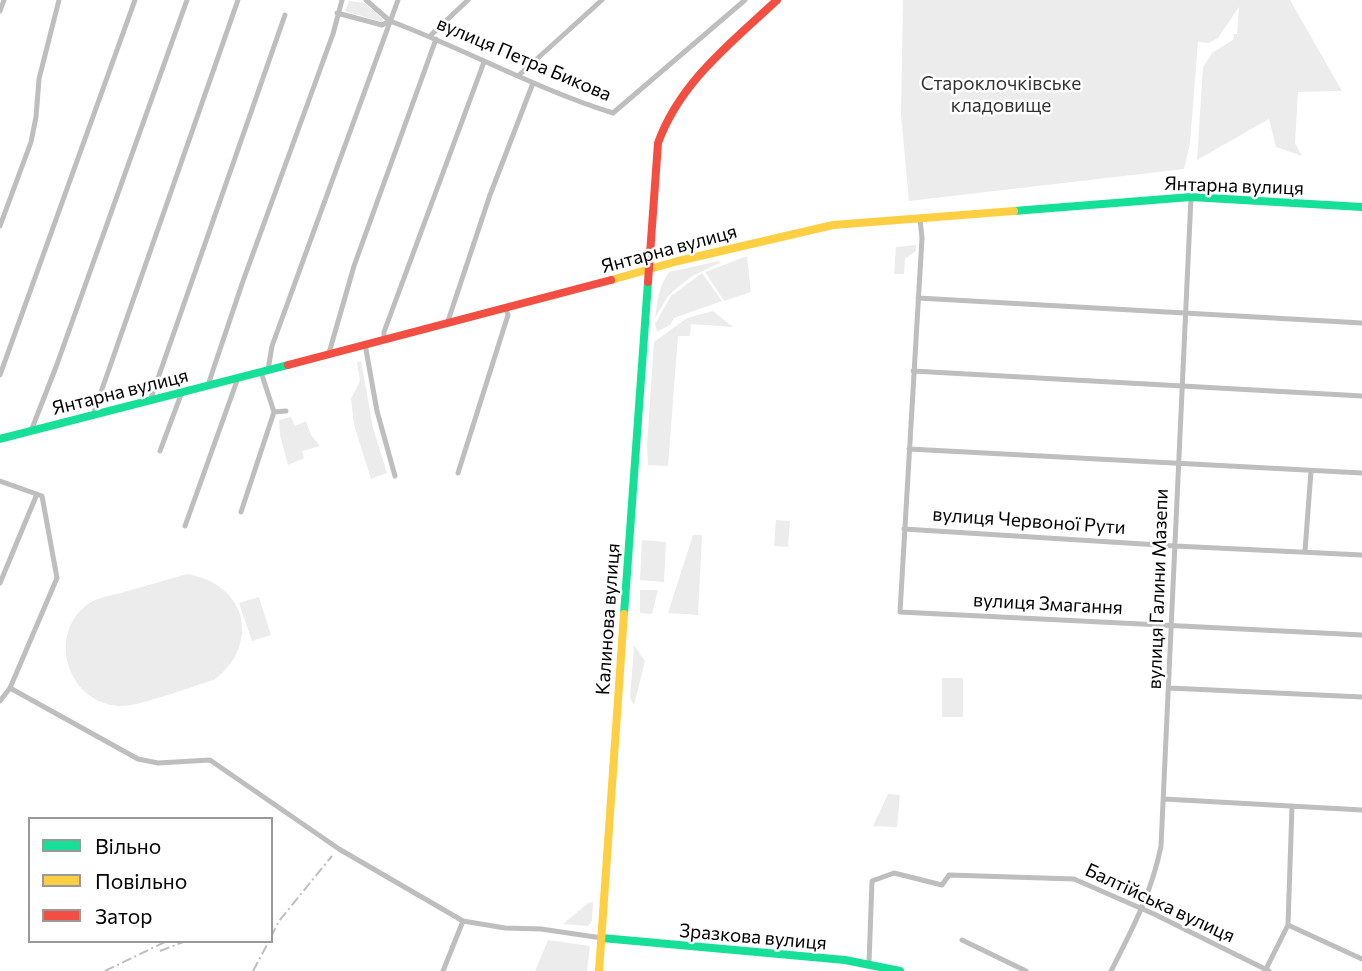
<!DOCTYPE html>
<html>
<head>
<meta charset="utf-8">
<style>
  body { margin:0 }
  #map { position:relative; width:1362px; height:971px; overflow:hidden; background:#fff; font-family:Commissioner,sans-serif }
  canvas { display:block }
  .legend { position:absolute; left:28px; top:817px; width:245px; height:126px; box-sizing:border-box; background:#fff; border:2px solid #999; margin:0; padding:9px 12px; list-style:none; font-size:21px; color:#000 }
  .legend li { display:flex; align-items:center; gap:14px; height:35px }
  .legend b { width:35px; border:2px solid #999 }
</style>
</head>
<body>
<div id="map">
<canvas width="1362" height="971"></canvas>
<ul class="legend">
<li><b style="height:9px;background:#16e098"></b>Вільно</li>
<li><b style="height:9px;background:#ffcf43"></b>Повільно</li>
<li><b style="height:9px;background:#f24e42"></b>Затор</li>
</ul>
</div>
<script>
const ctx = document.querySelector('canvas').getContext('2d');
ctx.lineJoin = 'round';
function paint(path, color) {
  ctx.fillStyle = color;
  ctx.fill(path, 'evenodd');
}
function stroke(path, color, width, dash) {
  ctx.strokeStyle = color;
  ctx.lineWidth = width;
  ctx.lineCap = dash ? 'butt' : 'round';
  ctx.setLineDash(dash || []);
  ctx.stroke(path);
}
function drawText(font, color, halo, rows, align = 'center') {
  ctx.font = font + ' Commissioner,sans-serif';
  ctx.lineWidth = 5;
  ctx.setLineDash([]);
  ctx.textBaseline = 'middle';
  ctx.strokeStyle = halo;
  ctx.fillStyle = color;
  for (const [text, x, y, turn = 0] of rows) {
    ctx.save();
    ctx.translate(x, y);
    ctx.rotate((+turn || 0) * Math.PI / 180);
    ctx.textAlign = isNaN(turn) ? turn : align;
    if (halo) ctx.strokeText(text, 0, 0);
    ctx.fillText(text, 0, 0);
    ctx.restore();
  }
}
paint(new Path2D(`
  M903,0H1290L1342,91L1298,92L1295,143L1302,156L1276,147L1269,119L1197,160L1203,67L1212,53L1233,40L1234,34H1237L1239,7L1218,38L1209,43L1198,42L1190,143L1184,169L909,201L901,115Z
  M349,1L364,3L383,19L382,22L345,11Z
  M916,245V251L905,259L904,274H894L896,247Z
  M747,256L751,292L724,301L705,272Z
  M719,261L720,263L694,275L679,286L668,296L655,318C657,302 659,286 669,272Z
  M702,273L722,301L674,318L670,325L657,332L655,324L671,296Z
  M713,311L733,327L691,324L690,336H678L668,466L648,465L647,445L654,342L687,318Z
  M361,361L373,428L387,473L371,479L354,425L351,399L360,381L357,362Z
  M291,417L295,426L306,421L311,435L320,446L302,451L304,458L288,465L280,435L279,420Z
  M776,520L790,521L788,547L774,546Z
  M693,535H702L698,615L668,613Z
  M642,540L666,542L664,582L640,580Z
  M187,574C197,576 208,579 217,585C255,611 247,656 214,680C193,686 138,707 120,706C66,704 44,629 93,601C103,596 115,595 124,592C145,586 166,580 187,574Z
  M640,590H658L652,614L640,613Z
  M259,597L271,635L252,641L239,603Z
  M634,645L645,661L634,705L630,698Z
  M942,678H963V717H942Z
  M888,794L900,795L897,827L873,826Z
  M593,902L592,921L588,926L563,924L588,903Z
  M548,940L590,946L587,971H535Z`), '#ececec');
stroke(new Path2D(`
  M366,0L390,21
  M0,11L4,0
  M337,13L382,25L390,21C465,49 536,89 613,113L745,0
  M430,36L468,0
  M518,76L602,0
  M920,219L922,238L900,612L1362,635
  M0,226L31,142L36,117L39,79L59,0
  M918,298L1362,323
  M447,324L490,195L533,83
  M384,340V332L484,62
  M365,344L377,411L395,476
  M329,353L354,266L436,39
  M268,370L272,346L398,0
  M913,371L1362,396
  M261,372L274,412L286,411
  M0,375L135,0
  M208,385L243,281L333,34L342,0
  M150,401L285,15
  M93,415L238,0
  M31,431L56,367L187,0
  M909,449L1362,473
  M160,451L182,392
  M458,473L508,315L506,309
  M0,481L42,496L57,578L10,688L0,701
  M241,512L274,412
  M185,526L238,378
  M904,529L1175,546L1362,555
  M1305,551L1311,471
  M0,583L37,494
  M10,688L138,759L158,763L210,760L339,849L463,921L505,928L541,929L602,938
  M1169,688L1362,697
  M1164,799L1362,810
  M1288,925L1362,959
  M962,940L1026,971
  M869,963L872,881L894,873L942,885L949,875L1074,879L1154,914L1269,971
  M443,971L463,921
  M1111,971C1132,930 1152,892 1161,846L1191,197
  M1265,971L1288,925L1292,806`), '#bebebe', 5);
stroke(new Path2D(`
  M1014,211L1191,197L1362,207
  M0,439L288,365
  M624,614L648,282
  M602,938L845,960L900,971`), '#16e098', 8);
stroke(new Path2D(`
  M611,280L678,261L833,225L1014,211
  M599,971L624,614`), '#ffcf43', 8);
stroke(new Path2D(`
  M648,282L658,143C680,82 731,43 777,0
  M288,365L611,280`), '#f24e42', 8);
stroke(new Path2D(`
  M271,937L279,921L332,856
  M160,951L186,941
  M105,971L167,941
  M253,971L269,941`), '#bebebe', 2, [10, 3.5, 2, 3.5]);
drawText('19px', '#000', '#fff', [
  ["вулиця Петра Бикова",524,59,23],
  ["Янтарна вулиця",1234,186,2],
  ["Янтарна вулиця",669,249,-15],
  ["Янтарна вулиця",120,392,-14],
  ["вулиця Червоної Рути",1029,521,4],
  ["вулиця Галини Мазепи",1158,589,-88],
  ["вулиця Змагання",1048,604,3],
  ["Калинова вулиця",608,619,-86],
  ["Балтійська вулиця",1160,903,25],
  ["Зразкова вулиця",753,937,5]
]);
drawText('19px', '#333', '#fff', [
  ["Староклочківське",1001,84],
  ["кладовище",1001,106]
]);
</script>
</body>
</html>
